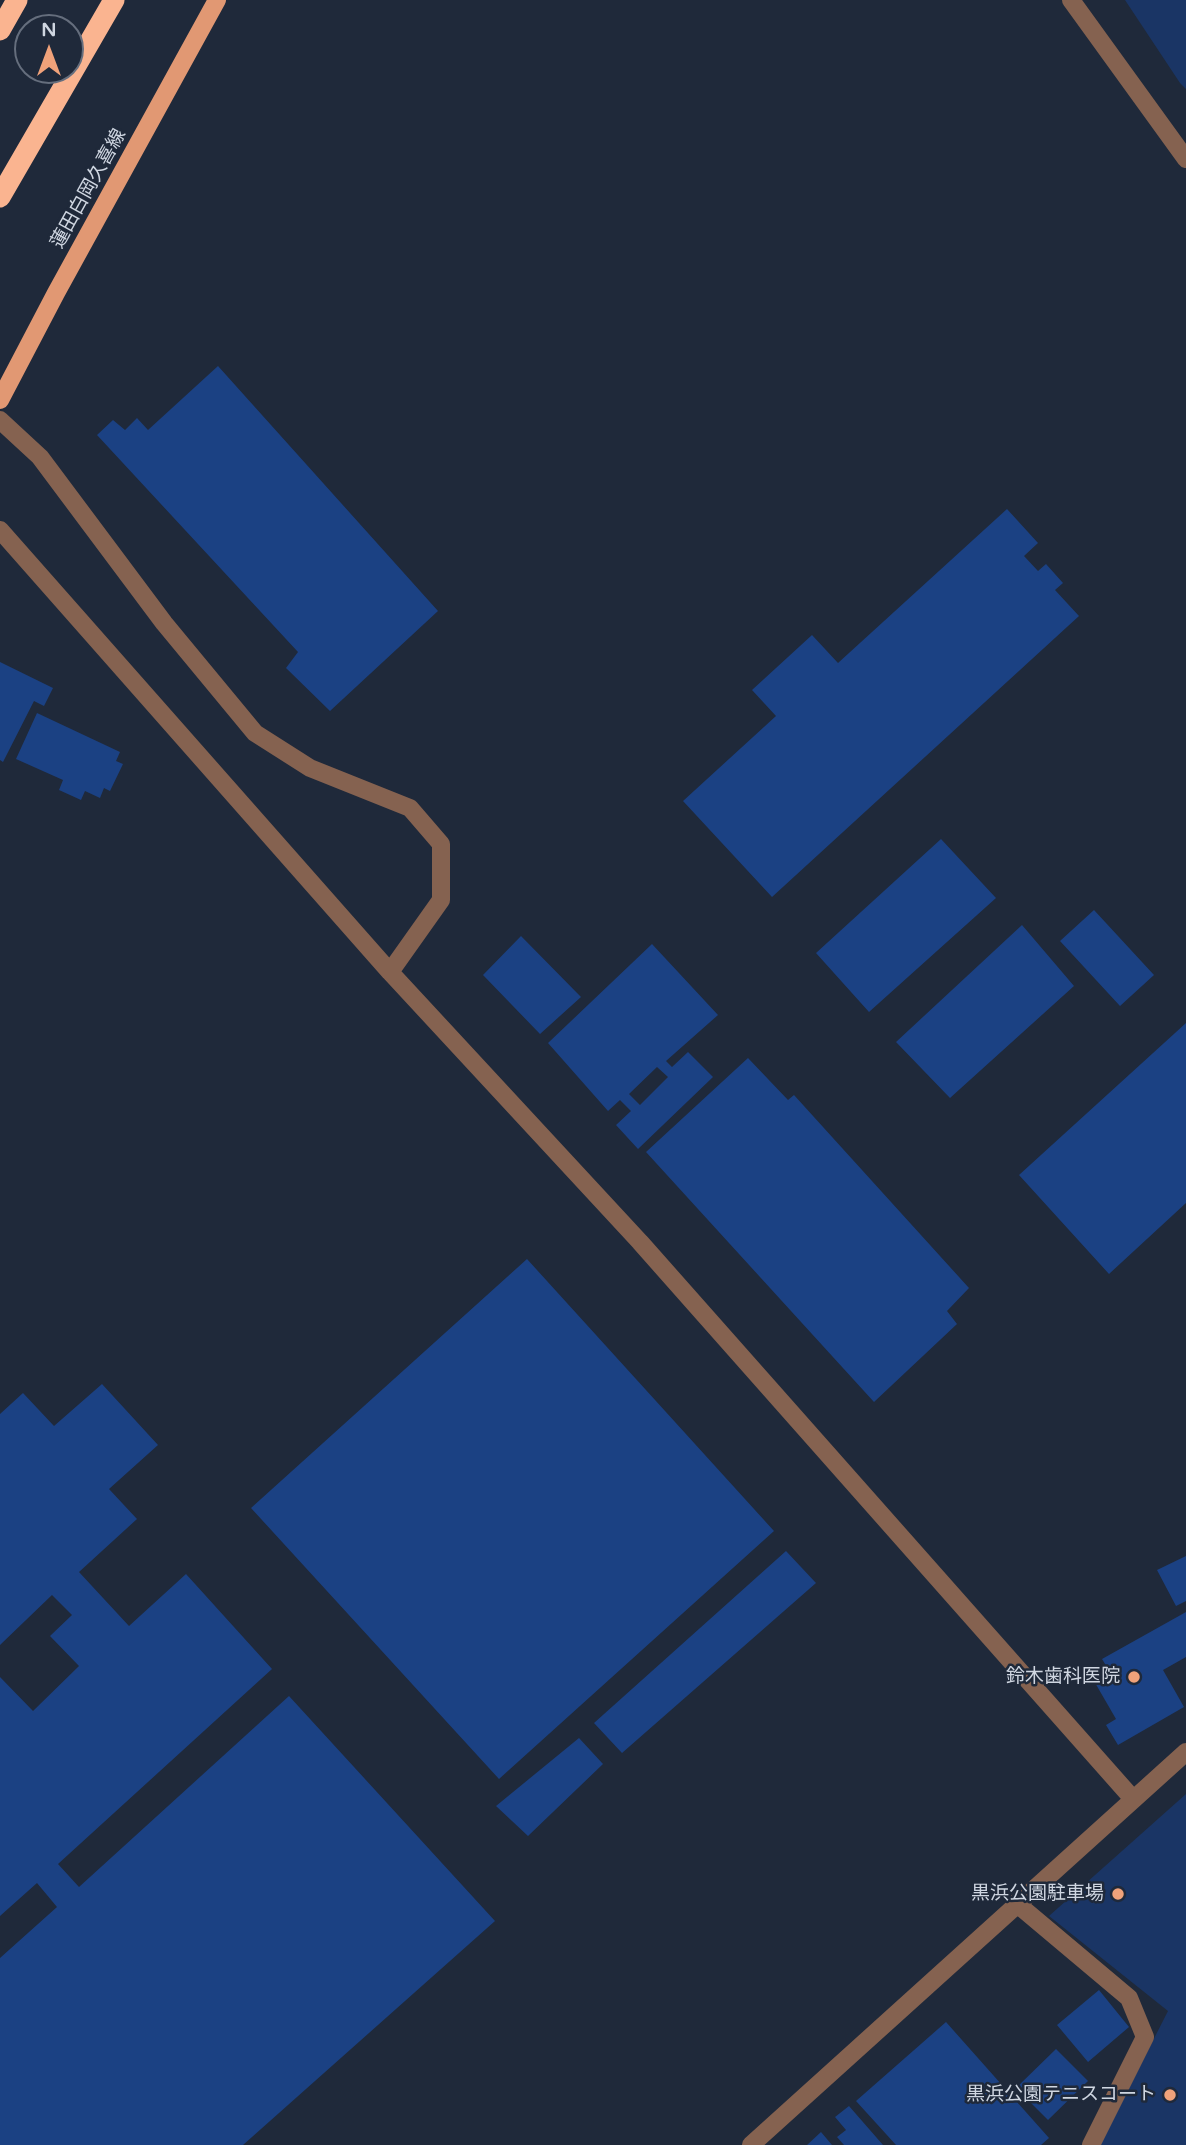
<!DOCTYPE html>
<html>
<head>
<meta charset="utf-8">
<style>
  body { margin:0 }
  #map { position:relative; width:1186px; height:2145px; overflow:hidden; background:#1f293a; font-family:"Varela Round",sans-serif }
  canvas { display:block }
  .north { position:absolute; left:14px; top:14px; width:70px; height:70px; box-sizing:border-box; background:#1f293a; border:2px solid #656e7d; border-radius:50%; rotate:0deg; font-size:19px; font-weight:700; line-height:28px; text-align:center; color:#cfd6e1 }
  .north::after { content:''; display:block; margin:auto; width:24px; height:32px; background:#f0a27a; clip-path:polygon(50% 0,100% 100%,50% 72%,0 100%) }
</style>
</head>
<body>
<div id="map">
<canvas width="1186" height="2145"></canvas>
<div class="north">N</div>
</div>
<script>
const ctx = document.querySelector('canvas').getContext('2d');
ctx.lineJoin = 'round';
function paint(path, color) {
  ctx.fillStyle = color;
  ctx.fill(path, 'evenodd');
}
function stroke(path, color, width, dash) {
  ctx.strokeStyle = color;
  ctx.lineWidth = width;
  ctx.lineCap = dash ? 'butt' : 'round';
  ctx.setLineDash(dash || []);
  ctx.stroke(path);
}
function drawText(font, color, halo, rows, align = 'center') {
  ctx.font = font + ' "Varela Round","Noto Sans JP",sans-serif';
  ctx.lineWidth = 5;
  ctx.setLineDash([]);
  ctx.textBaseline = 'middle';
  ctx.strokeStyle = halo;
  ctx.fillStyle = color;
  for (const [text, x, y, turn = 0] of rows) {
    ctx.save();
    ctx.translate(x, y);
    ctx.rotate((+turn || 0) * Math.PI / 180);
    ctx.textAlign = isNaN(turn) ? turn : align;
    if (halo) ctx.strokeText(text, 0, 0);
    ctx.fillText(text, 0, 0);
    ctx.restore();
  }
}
paint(new Path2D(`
  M1125,0H1186V89L1180,83Z
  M1186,1794V2145H1100L1168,2011L1049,1916Z`), '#1a3565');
paint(new Path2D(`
  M218,366L438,611L330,711L286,668L298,652L97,435L113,420L125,430L137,418L148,430Z
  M1007,509L1038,543L1024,556L1038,571L1046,564L1063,583L1055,590L1079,616L772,897L683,801L776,716L752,690L812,635L838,663Z
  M0,662L53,688L44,706L34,701L3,762L0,760Z
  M37,713L120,752L116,761L123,764L110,791L104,788L100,798L85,791L81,800L59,790L63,780L16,759Z
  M941,839L996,898L869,1012L816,953Z
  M1094,910L1154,975L1120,1006L1060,941Z
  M1022,925L1074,986L950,1098L896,1042Z
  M521,936L581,997L540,1034L483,975Z
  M652,944L718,1015L666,1061L672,1067L688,1052L713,1077L638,1149L616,1125L631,1111L620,1100L608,1111L548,1043ZM657,1067L668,1077L640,1105L629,1094Z
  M1186,1023V1203L1109,1274L1019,1175Z
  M748,1058L788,1100L794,1095L969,1288L947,1311L957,1324L874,1402L646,1152Z
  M527,1259L774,1531L499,1779L251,1508Z
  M102,1384L158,1445L109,1489L137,1519L79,1572L129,1626L186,1574L272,1669L58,1864L79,1887L289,1696L495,1921L243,2145H0V1958L57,1907L37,1883L0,1916V1677L33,1711L79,1666L50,1636L72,1615L52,1595L0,1645V1414L23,1393L54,1426Z
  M786,1551L816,1583L622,1753L594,1723Z
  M1186,1556V1601L1176,1606L1157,1570Z
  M1186,1612V1657L1163,1670L1184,1707L1118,1745L1106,1725L1116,1719L1094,1681L1110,1672L1102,1659Z
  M579,1738L603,1764L528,1836L496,1806Z
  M1099,1990L1129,2027L1088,2062L1057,2025Z
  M946,2022L1049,2138L1041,2145H896L856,2101Z
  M1056,2049L1088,2081L1048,2120L1016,2088Z
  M849,2106L883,2145H844L837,2137L846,2130L835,2117Z
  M821,2132L832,2145H807Z`), '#1b4183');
stroke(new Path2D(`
  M1071,0L1186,159
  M0,420L40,457L164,623L255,733L310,768L410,808L441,844V900L390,972
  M0,530L390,972L640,1242L1133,1799
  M1016,1903L1129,1998L1145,2037L1091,2145
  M751,2145L1186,1752`), '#856250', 18);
stroke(new Path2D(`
  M0,400L56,293L217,0`), '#e19873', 18);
stroke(new Path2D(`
  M0,30L17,0
  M0,197L114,0`), '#fab490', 21);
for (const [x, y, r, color] of [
  [1134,1677,7,"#f0a27a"],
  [1118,1894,7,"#f0a27a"],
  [1170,2095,7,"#f0a27a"]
]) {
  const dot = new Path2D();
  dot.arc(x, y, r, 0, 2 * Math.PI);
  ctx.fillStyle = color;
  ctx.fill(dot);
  stroke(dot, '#1f293a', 2.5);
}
drawText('19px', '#cfd6e1', '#1f293a', [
  ["蓮田白岡久喜線",89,189,-61]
]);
drawText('19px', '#cfd6e1', '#1f293a', [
  ["鈴木歯科医院",1120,1677],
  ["黒浜公園駐車場",1104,1894],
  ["黒浜公園テニスコート",1156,2095]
], 'right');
</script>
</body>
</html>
